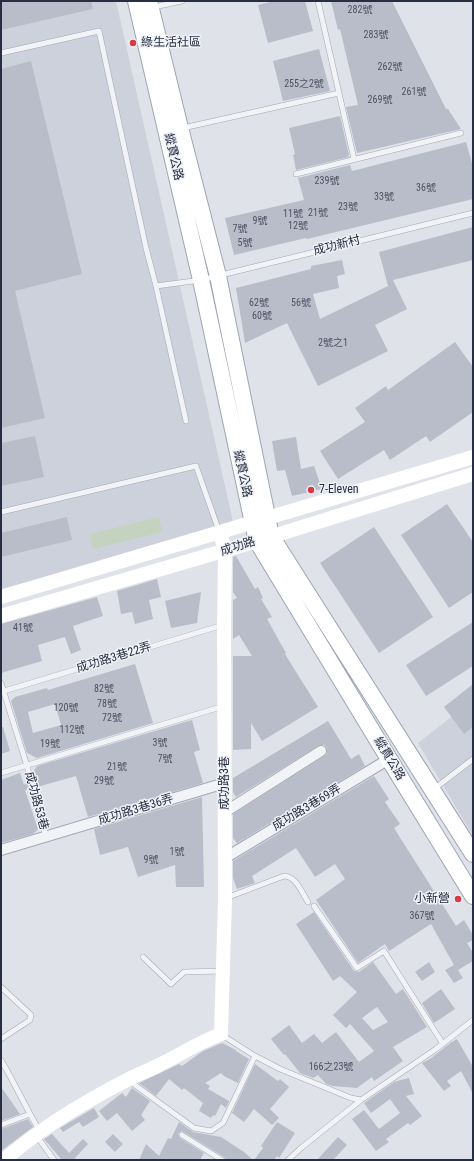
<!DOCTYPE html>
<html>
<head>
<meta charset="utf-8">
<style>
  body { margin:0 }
  #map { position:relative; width:474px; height:1161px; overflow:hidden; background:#dfe2e9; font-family:"Roboto Condensed",sans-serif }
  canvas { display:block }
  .frame { position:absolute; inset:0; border:2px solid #272e41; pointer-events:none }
</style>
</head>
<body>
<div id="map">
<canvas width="474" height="1161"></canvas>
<div class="frame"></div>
</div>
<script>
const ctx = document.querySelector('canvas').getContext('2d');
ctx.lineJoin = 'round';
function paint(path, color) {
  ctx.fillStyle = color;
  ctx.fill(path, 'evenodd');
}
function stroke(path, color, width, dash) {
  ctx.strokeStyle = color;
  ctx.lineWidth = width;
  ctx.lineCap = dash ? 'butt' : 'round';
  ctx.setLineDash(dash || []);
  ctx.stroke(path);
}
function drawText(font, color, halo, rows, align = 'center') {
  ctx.font = font + ' "Roboto Condensed","Noto Sans TC",sans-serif';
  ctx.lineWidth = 3;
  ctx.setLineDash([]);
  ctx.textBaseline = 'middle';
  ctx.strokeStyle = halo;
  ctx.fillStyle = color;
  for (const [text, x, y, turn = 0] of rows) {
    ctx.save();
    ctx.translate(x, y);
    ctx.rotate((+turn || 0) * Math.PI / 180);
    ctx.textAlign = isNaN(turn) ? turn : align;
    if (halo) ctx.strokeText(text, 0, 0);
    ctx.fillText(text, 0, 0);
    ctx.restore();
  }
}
paint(new Path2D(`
  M1,1H116L234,526L1,589Z
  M473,700V836L418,743Z`), '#cdd1db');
paint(new Path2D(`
  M159,517L162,532L93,549L90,534Z`), '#c3d3bf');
paint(new Path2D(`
  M1,1H91L93,9L1,30Z
  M274,1H305L313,31L268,43L258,5Z
  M331,1H392L446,109H448L461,129L357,153L346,107L358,105L340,29L338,30Z
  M319,49L330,91L283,101L273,61Z
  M31,61L82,274L15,291L45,418L1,428V69Z
  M340,116L349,155H348L349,157L296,170L293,155L295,154L289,128Z
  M466,142L472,163H473V199L307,239L306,238L234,255L225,218L304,200L298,178L350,165L352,171Z
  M473,227V260L393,280L407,309L375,325L388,351L318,386L287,323L245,343L236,288L311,269V266L342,260L345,274L337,276L339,288L313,294L320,319L388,286L379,252Z
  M455,342L473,367V412L430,442L426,436L390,460L384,450L338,479L320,451L365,422L355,408L386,386L388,390Z
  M35,436L44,477L1,486V443Z
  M296,437L301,469L314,466L322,489L292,496L285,470L277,471L272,441Z
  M447,504L473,542V592L449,608L401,535Z
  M67,517L72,540L1,557V533Z
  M374,527L433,617L379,653L320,563Z
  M236,556L255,589L258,587L263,598L261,599L272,617L267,619L286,653L285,654L318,707L262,741L251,723V749L233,750V656H252L239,635L233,639V600L237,598L233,592V557Z
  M157,579L161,597L149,600L153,619L135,624L132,612L121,614L117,591Z
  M201,592L197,623L171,628L165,601Z
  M97,597L103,616L73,626L81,650L71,654L65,637L38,645L42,661L1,673V624Z
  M473,622V666L426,696L406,665Z
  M135,664L153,723L37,758L27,753L11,701L15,697L47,688L48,690ZM55,704L61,725L33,733L28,712Z
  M473,684V727L464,734L444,707Z
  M192,720L200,750L194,752L203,783L88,817L76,776L37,787L33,772L37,766Z
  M328,721L351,759L359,754L365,766L237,843L233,838V814L324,756L327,754V750L326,747L324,745L318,746L236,797L233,792V778Z
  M1,727H3L10,751L1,754Z
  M20,773L24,785L27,781L29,789L25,790L38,829L33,834L1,843V780Z
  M374,776L389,799L385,802L400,824L394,828L456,926L464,920L473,935V940L467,943L473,953V961L458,970L463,978L454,983L445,970L454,965L431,924L389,951L385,944L358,963L316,900L345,879L335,864L315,877L296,848L252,876L255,883L237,889L233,878V861Z
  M202,797L204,887H176L175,865L138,877L128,847L100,855L94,829Z
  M314,912L354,971L359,972L373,962L396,994L403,989L427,1027L393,1047L403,1061L374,1081L372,1077L357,1088L333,1086L326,1084L318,1075L313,1078L300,1073L285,1054L284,1055L271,1039L289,1025L302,1043L314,1034L322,1043L336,1032L359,1062L374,1051L350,1024L346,1028L333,1015L357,992L340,976L333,981L296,924ZM377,1007L388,1022L373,1030L362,1018Z
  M429,962L435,972L422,981L415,972Z
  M441,989L455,1009L434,1023L422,1003Z
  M457,1039L473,1067V1094L461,1071L447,1081L451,1086L444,1091L422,1063L430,1059L449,1044Z
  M222,1043L236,1050V1051L249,1059L238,1083L224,1076L221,1073L205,1083L210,1086L208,1089L229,1101L226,1108L221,1104L215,1116L213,1115L211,1118L199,1111L203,1103L184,1088L182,1090L169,1079L156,1096L139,1083L179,1064L182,1066L203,1051Z
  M255,1064L278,1081L280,1079L289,1087L270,1109L279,1118L272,1125L254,1109L244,1122L232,1113Z
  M409,1078L414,1094L406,1096L422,1116L410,1125L408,1123L386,1139L389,1142L376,1151L352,1119L364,1110L379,1129L400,1113L390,1099L371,1113L364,1103L394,1082Z
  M1,1087L20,1114L1,1121Z
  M132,1088L150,1101L141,1115L145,1120L132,1131L117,1113L107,1121L99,1111L122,1093L126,1097Z
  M94,1108L99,1117L83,1127L79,1122L63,1132L60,1128Z
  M28,1119L33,1127L1,1151V1129Z
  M179,1122L193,1132L221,1137L244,1152L253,1160H227L224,1157L182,1131L180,1132L178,1134L180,1138L204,1153L200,1160H139L146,1144L159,1156L168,1138L171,1139Z
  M277,1122L295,1133L279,1158L277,1156L274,1160H254L263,1148L261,1146Z
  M52,1134L69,1153L83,1139L88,1144L74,1159L75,1160H62L44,1139Z
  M113,1134L123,1144L115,1152L105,1142Z
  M338,1137L347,1145L333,1160H317Z`), '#b9bdc9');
const lane = new Path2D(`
  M318,1L354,159
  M154,7L182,1
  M1,53L99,31L146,248L156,286L186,421
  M183,128L339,93
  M296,174L461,133
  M156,286L201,280L473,213
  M1,512L196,466L219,531
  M1,683L27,766L46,837
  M1,692L223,625
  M1,773L224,706
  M434,789L473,759
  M226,898L284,876C296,876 302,893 308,902
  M314,906L357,968L384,951L443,1044
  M143,957L171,984L184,972L222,971
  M1,987L31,1015L30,1020L1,1039
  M222,1035L255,1056L280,1069L351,1098L361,1100L436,1049L473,1020
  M1,1060L10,1076L30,1114
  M128,1080L194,1128L211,1131L223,1123L255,1056
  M1,1125L30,1114L40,1132
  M36,1135L54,1160
  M182,1135L222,1160
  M288,1160L301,1148L361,1100`);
const street = new Path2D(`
  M225,812L321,751
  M1,850L225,783
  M225,858L389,759`);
const primary = new Path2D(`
  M136,1L201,280L253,523L257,541L389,759L473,896
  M149,1L180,128L218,276L271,536L473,854`);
stroke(lane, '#a4a8b3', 6);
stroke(street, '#a4a8b3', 12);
stroke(primary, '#9da5b5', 18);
stroke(lane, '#f2f3f7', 5);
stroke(street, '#f2f3f7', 10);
stroke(new Path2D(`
  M1,597L473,457
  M1,616L257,541L473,474
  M4,1160C41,1128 84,1102 127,1080C138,1074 150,1070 161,1064C181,1054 200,1042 221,1034L225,899L224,625L225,550L220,533`), '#fff', 14);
stroke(primary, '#fff', 16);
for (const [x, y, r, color] of [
  [133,43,4,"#d63c46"],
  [311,490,4,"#d63c46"],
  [458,899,4,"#d63c46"]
]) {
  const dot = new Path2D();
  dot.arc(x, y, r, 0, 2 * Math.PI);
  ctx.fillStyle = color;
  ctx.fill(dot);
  stroke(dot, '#eef1f6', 1.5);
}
drawText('10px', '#4c5263', null, [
  ["282號",360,10],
  ["283號",376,35],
  ["262號",390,67],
  ["255之2號",304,84],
  ["261號",414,92],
  ["269號",380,100],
  ["239號",327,181],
  ["36號",426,188],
  ["33號",384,197],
  ["23號",348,207],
  ["21號",318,213],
  ["11號",293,214],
  ["9號",260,221],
  ["12號",298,226],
  ["7號",240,229],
  ["5號",245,243],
  ["62號",259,303],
  ["56號",301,303],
  ["60號",262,316],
  ["2號之1",333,343],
  ["41號",23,628],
  ["82號",104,689],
  ["78號",107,704],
  ["120號",66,708],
  ["72號",112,718],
  ["112號",72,730],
  ["3號",160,743],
  ["19號",50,744],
  ["7號",165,759],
  ["21號",117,767],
  ["29號",104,781],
  ["1號",177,852],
  ["9號",151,860],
  ["367號",422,916],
  ["166之23號",331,1067]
]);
drawText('12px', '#272e41', '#eef1f6', [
  ["綠生活社區",141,43],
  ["7-Eleven",319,490],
  ["小新營",450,899,"right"]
], 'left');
drawText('12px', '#272e41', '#eef1f6', [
  ["縱貫公路",173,157,77],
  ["成功新村",337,246,-14],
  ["縱貫公路",242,474,78],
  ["成功路",238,547,-17],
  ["成功路3巷22弄",114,658,-17],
  ["縱貫公路",389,759,59],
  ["成功路3巷",225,783,-90],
  ["成功路53巷",36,801,75],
  ["成功路3巷69弄",307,808,-31],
  ["成功路3巷36弄",136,810,-17]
]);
</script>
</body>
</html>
